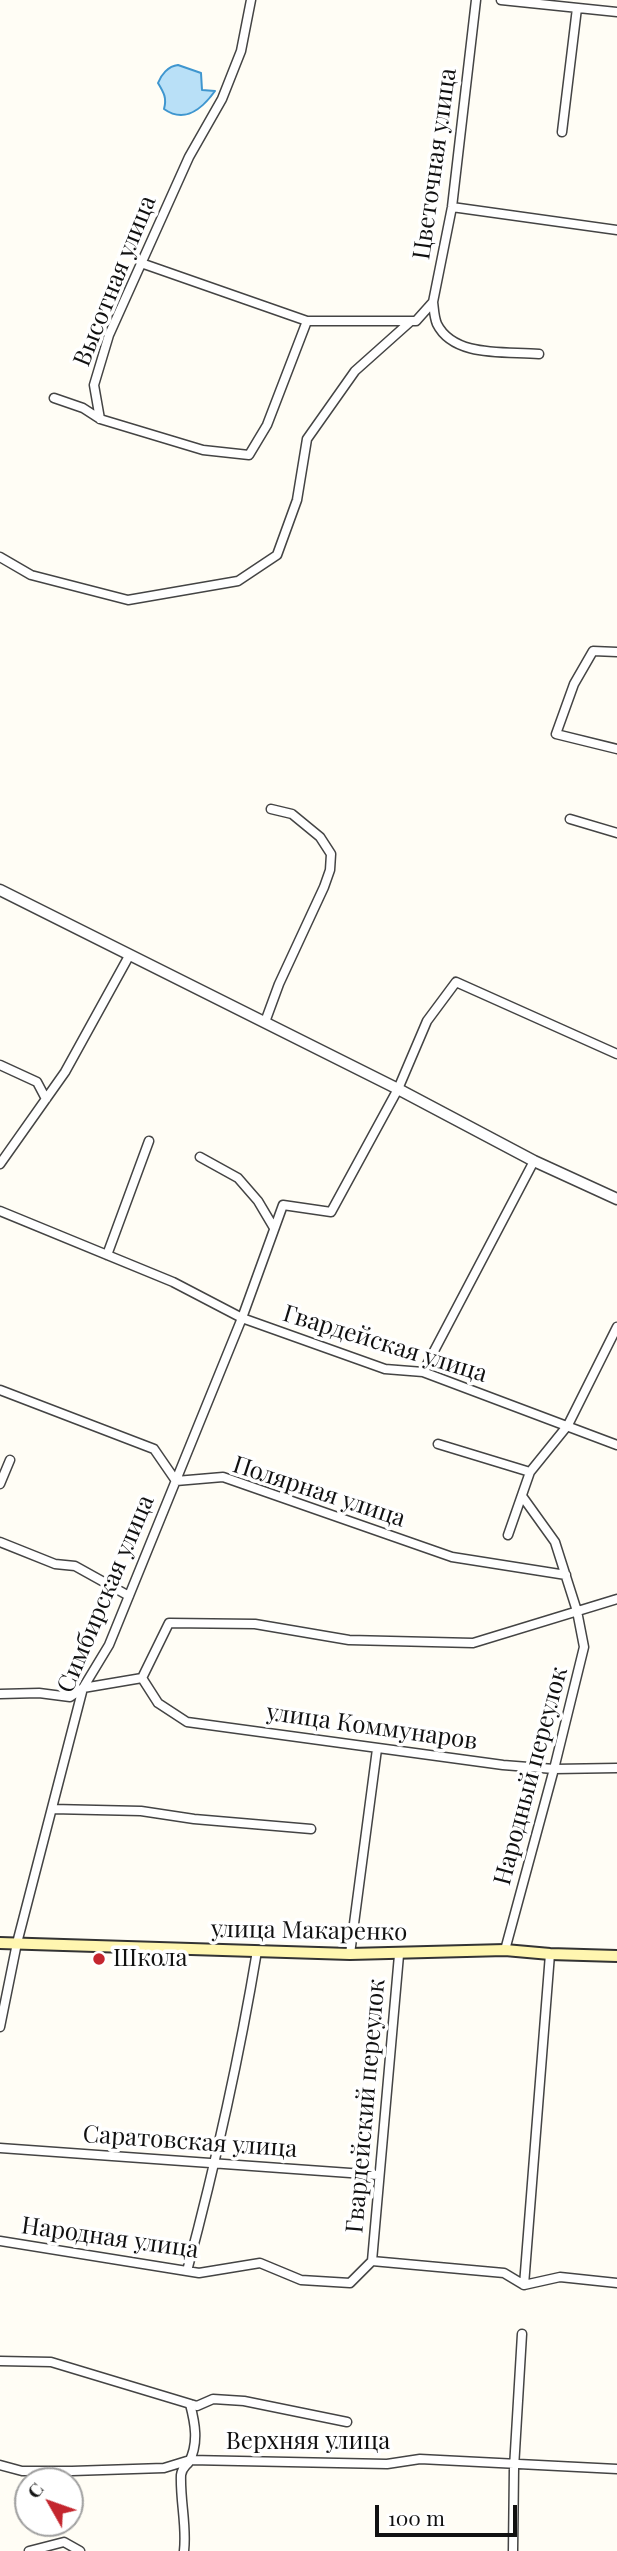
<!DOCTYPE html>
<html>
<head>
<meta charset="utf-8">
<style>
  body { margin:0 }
  #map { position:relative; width:617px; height:2551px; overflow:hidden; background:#fffdf5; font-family:"Playfair Display",serif }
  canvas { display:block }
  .north { position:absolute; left:14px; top:2467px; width:70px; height:70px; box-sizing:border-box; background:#fff; border:2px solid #a0a0a0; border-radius:50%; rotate:310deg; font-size:19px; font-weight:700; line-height:28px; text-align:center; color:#111 }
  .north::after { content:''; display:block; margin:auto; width:24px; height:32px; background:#c4262e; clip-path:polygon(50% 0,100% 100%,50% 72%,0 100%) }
  .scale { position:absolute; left:375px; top:2505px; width:142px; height:32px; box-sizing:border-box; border:4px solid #111; border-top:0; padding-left:9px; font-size:21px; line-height:24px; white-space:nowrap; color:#111; -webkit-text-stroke:5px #fff; paint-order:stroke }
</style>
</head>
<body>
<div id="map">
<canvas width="617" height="2551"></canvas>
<div class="north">С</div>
<div class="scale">100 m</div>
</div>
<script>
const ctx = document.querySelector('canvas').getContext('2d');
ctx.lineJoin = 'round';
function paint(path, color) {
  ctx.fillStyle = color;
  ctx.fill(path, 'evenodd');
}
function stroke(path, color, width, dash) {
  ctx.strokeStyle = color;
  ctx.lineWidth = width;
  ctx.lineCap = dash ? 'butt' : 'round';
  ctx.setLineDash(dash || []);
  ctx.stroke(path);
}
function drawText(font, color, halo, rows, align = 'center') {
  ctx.font = font + ' "Playfair Display",serif';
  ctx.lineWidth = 7;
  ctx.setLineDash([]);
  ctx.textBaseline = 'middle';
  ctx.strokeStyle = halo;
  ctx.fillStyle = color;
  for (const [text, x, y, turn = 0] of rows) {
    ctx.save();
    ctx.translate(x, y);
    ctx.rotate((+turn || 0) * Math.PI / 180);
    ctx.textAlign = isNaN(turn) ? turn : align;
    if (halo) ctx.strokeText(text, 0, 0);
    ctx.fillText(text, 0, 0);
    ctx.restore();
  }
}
const water = new Path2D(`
  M178,65L201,73L202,90L215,91C202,109 185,124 164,109C167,98 164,93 158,83C161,75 168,66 178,65Z`);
paint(water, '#b9e0f7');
stroke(water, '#3f96cf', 2);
const minor = new Path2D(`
  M501,0L617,12
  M562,132L577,8
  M452,207L617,230
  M141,263L307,321H411
  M433,302C434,309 434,317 437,324C454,358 506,351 539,354
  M54,398L83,408L100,419L203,450L249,455L267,425L307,321
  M100,419L94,385L109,335L189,157L222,99L241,51L251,0
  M0,557L31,575L128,600L238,581L277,555L297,500L307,439L355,371L411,321H416L433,302L452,207L476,0
  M617,652L593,651L574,684L556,734L617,749
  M570,819L617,833
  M265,1022L279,984L324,887L330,870L331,854L320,837L292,814L271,809
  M0,1065L37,1082L46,1099
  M200,1157L238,1178L258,1201L274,1228
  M0,1164L65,1072L129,956
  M0,1211L173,1282L242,1318L385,1369L423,1372L617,1445
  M107,1255L149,1141
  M423,1372L534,1161
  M0,1390L154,1449L176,1481L223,1477L452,1557L566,1575
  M438,1444L530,1472
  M0,1484L10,1460
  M508,1535L530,1472L568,1425L617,1327
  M0,1542L55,1564L75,1566L129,1596
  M142,1678L169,1623L255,1624L349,1640L473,1643L617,1599
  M0,1694L39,1693L70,1697L83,1688L142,1678L158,1703L187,1722L503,1765L554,1769L617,1768
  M52,1809L141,1811L194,1819L311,1829
  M505,1950L554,1769L584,1647L577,1611L555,1542L522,1496
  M350,1954L377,1749
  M0,2027L17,1943L83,1688L109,1645L242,1318L283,1205L331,1212L398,1089L427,1021L456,982L617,1054
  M0,2148L378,2175
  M0,2241L199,2273L260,2263L301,2280L350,2283L372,2261L504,2273L524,2285L560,2277L617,2283
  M372,2261L399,1955
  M187,2271C215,2166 239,2059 257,1951
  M524,2285L550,1954
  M0,2361L51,2362L197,2406L213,2399L244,2401L347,2422
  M0,2465L22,2471H72L164,2468L190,2460L387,2464L420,2459L617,2469
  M29,2551L64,2542L80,2551
  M184,2551C187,2526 180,2501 181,2475C182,2468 185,2467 189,2462C199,2443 195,2423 190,2404
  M513,2551L514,2468L522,2334`);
const tertiary = new Path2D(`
  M0,890L398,1089L534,1161L617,1199`);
const secondary = new Path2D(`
  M0,1943L350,1954L505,1950L550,1954L617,1956`);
stroke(minor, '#444', 11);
stroke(tertiary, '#444', 13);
stroke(secondary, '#333', 14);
stroke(minor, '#fff', 8);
stroke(tertiary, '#fff', 10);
stroke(secondary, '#fff6b0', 10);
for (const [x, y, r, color] of [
  [99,1959,7,"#c4262e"]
]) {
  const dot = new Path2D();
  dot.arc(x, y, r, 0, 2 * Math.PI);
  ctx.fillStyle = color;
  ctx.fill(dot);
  stroke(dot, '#fff', 2.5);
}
drawText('24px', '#111', '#fff', [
  ["Цветочная улица",435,164,-82],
  ["Высотная улица",115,281,-68],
  ["Гвардейская улица",385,1344,17],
  ["Полярная улица",319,1492,18],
  ["Симбирская улица",106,1594,-67],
  ["улица Коммунаров",372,1727,8],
  ["Народный переулок",531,1776,-75],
  ["улица Макаренко",309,1931,1],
  ["Гвардейский переулок",366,2106,-85],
  ["Саратовская улица",190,2142,4],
  ["Народная улица",110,2238,8],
  ["Верхняя улица",308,2442]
]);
drawText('24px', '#111', '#fff', [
  ["Школа",113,1959]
], 'left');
</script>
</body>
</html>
